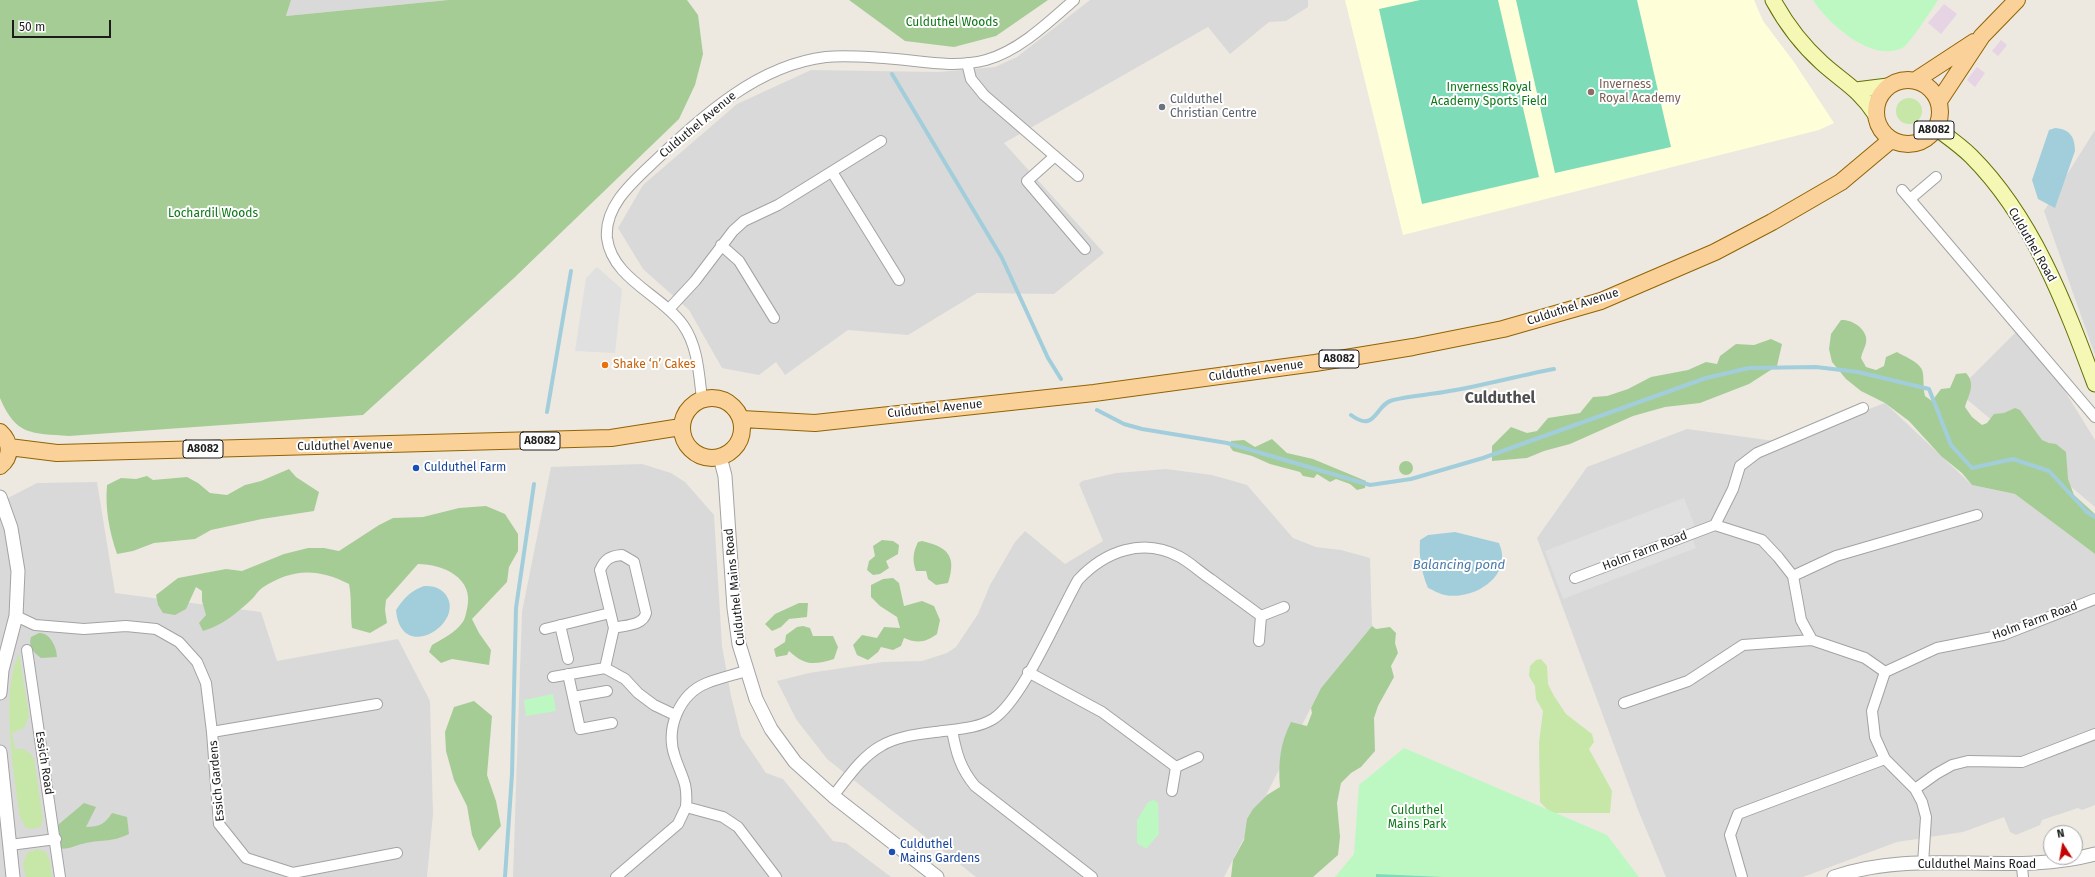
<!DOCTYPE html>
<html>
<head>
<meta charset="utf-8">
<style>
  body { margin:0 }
  #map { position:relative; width:2095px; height:877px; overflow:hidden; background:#ede9e1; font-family:"Fira Sans",sans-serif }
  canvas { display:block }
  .north { position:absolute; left:2043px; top:825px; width:40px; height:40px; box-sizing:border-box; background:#fff; border:1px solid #a4a4a4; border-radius:50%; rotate:349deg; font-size:11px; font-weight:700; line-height:16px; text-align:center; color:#1c1c1c }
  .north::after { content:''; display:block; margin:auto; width:14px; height:18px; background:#c40403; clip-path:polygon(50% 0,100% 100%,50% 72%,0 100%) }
  .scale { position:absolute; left:12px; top:20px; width:99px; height:18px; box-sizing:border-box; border:2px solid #1c1c1c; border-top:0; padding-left:5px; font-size:12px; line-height:14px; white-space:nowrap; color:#1c1c1c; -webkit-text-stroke:3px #fff; paint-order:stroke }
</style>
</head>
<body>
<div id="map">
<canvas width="2095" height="877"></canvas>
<div class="north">N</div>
<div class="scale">50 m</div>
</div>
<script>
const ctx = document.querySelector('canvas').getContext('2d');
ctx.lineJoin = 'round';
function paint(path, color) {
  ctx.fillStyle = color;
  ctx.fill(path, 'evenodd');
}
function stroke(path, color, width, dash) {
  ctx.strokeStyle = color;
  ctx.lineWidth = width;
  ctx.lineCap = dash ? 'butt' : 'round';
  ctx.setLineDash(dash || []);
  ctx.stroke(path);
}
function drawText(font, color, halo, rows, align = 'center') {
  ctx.font = font + ' "Fira Sans",sans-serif';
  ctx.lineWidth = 4;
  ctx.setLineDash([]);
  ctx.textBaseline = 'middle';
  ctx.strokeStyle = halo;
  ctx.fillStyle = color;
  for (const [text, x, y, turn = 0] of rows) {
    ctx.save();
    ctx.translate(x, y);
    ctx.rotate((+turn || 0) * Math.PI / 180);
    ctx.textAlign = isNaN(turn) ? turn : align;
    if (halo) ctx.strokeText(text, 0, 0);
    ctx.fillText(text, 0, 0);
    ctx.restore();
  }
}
paint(new Path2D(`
  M291,0H448L286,16Z
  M1090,0H1308V7L1286,21L1269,22L1230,54L1208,27L1004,143L1104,253L1054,294L977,293L908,335L848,330L785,375L776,362L759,375L722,368L689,310L643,269L618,228L643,185L737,104L811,70L939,72L995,67L1017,57Z
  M2095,130V355L2044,211Z
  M2016,332L2058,380L2095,440V507L1957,391Z
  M1885,403L1972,485L2015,494L2095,554V805L2082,810L2078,808L2042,820L2040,825L2016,835L2010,832L2004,817L1963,832L1897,842L1803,877H1666L1638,810L1537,538L1587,467L1687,429L1782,442Z
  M642,464L671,473L685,482L714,515L722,646L731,696L741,736L766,773L783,779L833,841L846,843L891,877H513L522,612L551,467Z
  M1166,469L1212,475L1247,485L1293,538L1316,547L1341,550L1370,558L1372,626L1321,688L1224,877H976L827,759L796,719L777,681L809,673L883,662L922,661L947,653L956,647L978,614L990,585L1015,542L1025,531L1065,564L1103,541L1079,484L1082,481L1116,473Z
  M97,482L115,593L261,612L277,661L398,639L430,701L433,814L427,877H0V502L37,483Z`), '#dad9d9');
paint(new Path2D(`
  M1944,4L1957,14L1941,34L1928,23Z
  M2001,40L2007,45L1998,56L1992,51Z
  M1977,67L1985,73L1975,87L1967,80Z`), '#e6d3e3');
paint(new Path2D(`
  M1345,0H1754L1763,21L1794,62L1834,123L1819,130L1403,235Z`), '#fefed9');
paint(new Path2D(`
  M1896 111a13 13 0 1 1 26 0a13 13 0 1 1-26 0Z
  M19,654L29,716L24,728L12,733L15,749H24L31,754L34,759L43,820L40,827L31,829L26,828L20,817C14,774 0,692 19,654Z
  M1541,659L1547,666L1548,684L1554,696L1566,714L1592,734L1594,742L1589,749L1612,791L1610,813H1551L1540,802L1539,743L1543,711L1536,699L1535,686L1529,676L1530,666L1536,660Z
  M37,849L46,852L50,861L52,877H26L23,864L27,853Z`), '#c6e7a7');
paint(new Path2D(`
  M0,0H291L286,16L448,0H687L698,15L703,54L695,85L679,119L514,278L363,415L69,436C31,433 16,436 0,398Z
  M849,0H1048L996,36L954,47L905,41Z
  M1841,320C1852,319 1869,330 1866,343C1865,348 1862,352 1861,358L1866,367L1876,370L1884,366L1886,357L1897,352C1905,357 1923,363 1923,374C1924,382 1923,388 1925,396L1932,401L1941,389L1950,388L1956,374L1966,373C1976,384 1969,394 1965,407L1972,417L1982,425L1987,423L1994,414L2004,413L2015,408L2020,410L2042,440L2049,443L2056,444L2066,452L2068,479L2074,495L2095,514V554L2015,494L1972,485L1962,473L1941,456L1909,421L1885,403L1861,391L1846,379L1832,362L1829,349L1831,334Z
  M1771,339L1782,344L1777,366L1749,384L1700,403L1665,407L1633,416L1570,444L1544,451L1527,458L1492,461V446L1511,427L1527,433L1537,431L1548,418L1580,413L1593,397L1607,396L1628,389L1651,377L1688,370L1706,362L1717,364L1720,356L1736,344L1754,345Z
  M1272,439L1287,453L1313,459L1366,481L1365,488L1357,490L1350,484L1336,479L1330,482L1317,474L1314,478L1303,476L1300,472L1270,464L1252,456L1233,451L1230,447L1231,441L1244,440L1255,447Z
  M1399 468a7 7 0 1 1 14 0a7 7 0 1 1-14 0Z
  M289,469L296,477L319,492L314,511L262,519L211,530L195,539L154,543L133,551L117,554C109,530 105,509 107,485L121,478L136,479L147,476L153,480L187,477L198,483L210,493L227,495L245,485L261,481Z
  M486,506L505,514L518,534V551L509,567L507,582L472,619L479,633L491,650L489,665L452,659L441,663L429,652L432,645C442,639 455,633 462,623C465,620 466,613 467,609C475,578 443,564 418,564L386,600L385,610L387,623L370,633L352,628C350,613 352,599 349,584C318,568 292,568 262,588C258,591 255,596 252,599C237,613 223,625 203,631L199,623L206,615L202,601V591L196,587L186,609L175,615L163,613L158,605L156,595L178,578L226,569L242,571L284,554L308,548H324L339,551L379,525L393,518L423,517L459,508Z
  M882,540L893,541L899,545L898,554L886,561L889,568L880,574L873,575L867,570L869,561L875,556L873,546Z
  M922,541C948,547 957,556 948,583L936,585L928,579L926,571H916C912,560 913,552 918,542Z
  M893,578L899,583L904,606L922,601L934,606L940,620L937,634C926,642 918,644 904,638L901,646L893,650L881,647L878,652L868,660L857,655L853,645L862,635L877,638L884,627L900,628L897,617L880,606L871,597V585L883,579Z
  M799,603H808L807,617L789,619L781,627L772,631L765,624L775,614Z
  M803,626L810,628L813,636H833L838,647L834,659C814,665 805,666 789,651L787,655L776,657L774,649L785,642L786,635L797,627Z
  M1372,626L1376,629L1390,627L1396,633L1395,643L1398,653L1391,666L1394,677L1378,706L1374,718L1375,751L1361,767L1351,773L1341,783L1337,803L1340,837L1338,855L1313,877H1231L1233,860L1244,840L1247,819L1253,809L1267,795L1280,787C1278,764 1280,743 1291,722L1307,726L1312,713L1311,708L1321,688Z
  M39,633C50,632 57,648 57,657L41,658C33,652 28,647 31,637Z
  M474,701L492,716L487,775L496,801L501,826L479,851L472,835L467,806L454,780L446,751L445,732L454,707Z
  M84,803L96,807L86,827C99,827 105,824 112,813L127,817L129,834C111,843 100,839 82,844C70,847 69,850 57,848L52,834L59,824Z`), '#a6cc96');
paint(new Path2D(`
  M1813,0H1938C1933,8 1909,44 1904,47C1874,65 1827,23 1813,0Z
  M553,694L556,711L526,716L524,700Z
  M1404,748L1607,835L1639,877H1335L1354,854L1359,785Z
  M1154,800L1158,803L1159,834L1146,849L1137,843V820L1148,802Z`), '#bdf8c2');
paint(new Path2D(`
  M1420,0H1498L1539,177L1422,204L1379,9Z
  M1516,0H1637L1671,147L1555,173Z
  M1376,874L1443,877H1376Z`), '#7fdcb9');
paint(new Path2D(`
  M597,267L622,289L615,353L575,351L586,278Z
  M1684,498L1694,524L1692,537L1696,548L1563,599L1545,551Z`), '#e0e0e0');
paint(new Path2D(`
  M2055,128C2070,129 2075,137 2075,151L2055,208L2038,199L2032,180L2049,130Z
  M1455,532L1499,543C1500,546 1502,551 1502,554C1505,582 1469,600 1445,595C1439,594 1433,590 1428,588C1421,571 1419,558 1420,540L1428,535Z
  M424,586C433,586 440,587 446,595C466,623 401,665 396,610C404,598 410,591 424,586Z`), '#a2cedb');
stroke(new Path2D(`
  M892,74L1002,258L1048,358L1061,379
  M1097,410L1124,424L1142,429L1227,443L1370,485L1411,479L1483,458L1706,378L1749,368L1816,367L1858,372L1929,389L1951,445L1972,468L2013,459L2049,471L2087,512L2095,517
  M547,412L571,271
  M1351,415C1376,434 1375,404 1393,400C1409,396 1427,395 1444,392C1481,386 1517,376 1554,369
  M505,877L512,774L516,608L534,484`), '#a2cedb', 4);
const minor = new Path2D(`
  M967,63L971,79L984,95L1078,176
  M1055,156L1027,181L1085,249
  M832,172L899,280
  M1902,190L2095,417
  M1910,199L1936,177
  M721,245L739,261L774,318
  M669,309L695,281L733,231L744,221L778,205L881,141
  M702,399C699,375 698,346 683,325C662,295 612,279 607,238C604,205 635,180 656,160C704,115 758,65 826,57C845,55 865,57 884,58C918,60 952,69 986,60C1019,51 1049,22 1074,0
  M1715,525L1733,489L1740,466L1757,453L1863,408
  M1793,576L1836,556L1977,515
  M1575,578L1715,525L1762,540L1778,557L1793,576L1801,620L1812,640L1865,658L1885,672
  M16,616L35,625L84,629L126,626L156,629L179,642L197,662L206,683L212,732L219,824L246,858L293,873L397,853
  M1261,616L1284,607
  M560,625L568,659
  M545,629L610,613
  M27,650L60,877
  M605,668L614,628L600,570C605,559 610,556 622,555L634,562L646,613C643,626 625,625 614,628
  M746,671C733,675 720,678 707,683C679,694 665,729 675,757C682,778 688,782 686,807L723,817L738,827L776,877
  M1028,672L1102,712L1176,767
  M568,674L580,729L612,723
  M553,677L605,668L625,679L638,693L654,705L675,715
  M573,697L607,691
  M1624,703L1688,681L1743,645L1812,640
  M952,730C956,752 960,768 975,786L1092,877
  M212,732L377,704
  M1915,789L1936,774L1952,765L1968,761L2022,762L2095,734
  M1172,791L1176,767L1198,757
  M833,796C847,779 861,757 881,746C899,735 923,734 943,731C959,729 978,728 993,719C1022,701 1059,613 1078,580C1105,551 1143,537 1180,557C1191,563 1201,573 1212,580C1228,592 1245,604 1261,616L1259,641
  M10,845L56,839
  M1923,864L1926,817L1922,802L1915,789L1885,759L1875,737L1872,711L1885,672L1937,648L2003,635L2095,599
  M2022,867L2023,877
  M616,877L678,824L686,807
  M1742,877L1730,835L1738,814L1885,759`);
const tertiary = new Path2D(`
  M720,457L725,476L734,608L739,644L756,699L771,729L795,762L833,796L937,877
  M0,497L11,528L18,571L16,616L2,670L0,693
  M0,752L13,877
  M1834,877C1919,847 2011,877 2095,854`);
const secondary = new Path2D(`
  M1773,0C1786,24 1802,45 1822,63C1843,82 1859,89 1875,114
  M1856,90L1888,86
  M1936,128C1948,137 1961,146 1971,156C2033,218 2065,304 2095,384`);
const primary = new Path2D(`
  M1876 112a32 32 0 1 1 64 0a32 32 0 1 1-64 0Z
  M1916,80L1974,42
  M1939,101L1982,36L2017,0
  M682 428a30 30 0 1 1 60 0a30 30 0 1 1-60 0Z
  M742,419L815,423L1094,393L1315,363L1413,347L1503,329L1601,301L1715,252L1772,222L1841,182L1891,140
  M0,432C11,442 12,457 0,466
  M9,447L57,453L611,438L681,427`);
stroke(minor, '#a3a3a3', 12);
stroke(tertiary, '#a3a3a3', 15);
stroke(secondary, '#636f06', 17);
stroke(primary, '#916302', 18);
stroke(minor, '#fff', 10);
stroke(tertiary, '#fff', 13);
stroke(secondary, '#f4f8b4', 15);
stroke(primary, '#fad199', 16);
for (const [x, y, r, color] of [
  [1591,92,4,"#8d6e63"],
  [1162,107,4,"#6b7280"],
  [605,365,4,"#e8710a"],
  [416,468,4,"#1a4fb4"],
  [892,852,4,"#1a4fb4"]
]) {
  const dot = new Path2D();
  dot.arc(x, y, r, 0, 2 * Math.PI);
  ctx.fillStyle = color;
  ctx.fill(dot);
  stroke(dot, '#fff', 1.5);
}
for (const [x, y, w] of [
  [1934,130,40],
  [1339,359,40],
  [540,441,40],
  [203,449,40]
]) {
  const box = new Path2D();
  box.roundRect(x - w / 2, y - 9, w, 18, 3);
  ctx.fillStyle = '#fff';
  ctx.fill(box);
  stroke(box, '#1c1c1c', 1);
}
drawText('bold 11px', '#1c1c1c', null, [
  ["A8082",1934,130],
  ["A8082",1339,359],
  ["A8082",540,441],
  ["A8082",203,449]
]);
drawText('12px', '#0d7716', '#fff', [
  ["Culduthel Woods",952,23],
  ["Inverness Royal",1489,88],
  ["Academy Sports Field",1489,102],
  ["Lochardil Woods",213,214],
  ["Culduthel",1417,811],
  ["Mains Park",1417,825]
]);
drawText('12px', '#785e54', '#fff', [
  ["Inverness",1599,85],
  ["Royal Academy",1599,99]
], 'left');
drawText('12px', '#5b616d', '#fff', [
  ["Culduthel",1170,100],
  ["Christian Centre",1170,114]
], 'left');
drawText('12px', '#1c1c1c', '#fff', [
  ["Culduthel Avenue",698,125,-40],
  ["Culduthel Road",2032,245,60],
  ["Culduthel Avenue",1573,307,-18],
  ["Culduthel Avenue",1256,371,-8],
  ["Culduthel Avenue",935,409,-6],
  ["Culduthel Avenue",345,446,-1],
  ["Holm Farm Road",1645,551,-21],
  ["Culduthel Mains Road",735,587,-96],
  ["Holm Farm Road",2035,621,-20],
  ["Essich Road",44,763,81],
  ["Essich Gardens",217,781,-95],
  ["Culduthel Mains Road",1977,865]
]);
drawText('12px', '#c56008', '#fff', [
  ["Shake ‘n’ Cakes",613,365]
], 'left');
drawText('12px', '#164399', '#fff', [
  ["Culduthel Farm",424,468],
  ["Culduthel",900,845],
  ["Mains Gardens",900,859]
], 'left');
drawText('italic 13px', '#4a79a9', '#fff', [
  ["Balancing pond",1459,565]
]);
drawText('bold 16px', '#4f4f4f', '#fff', [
  ["Culduthel",1500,399]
]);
</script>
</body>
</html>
